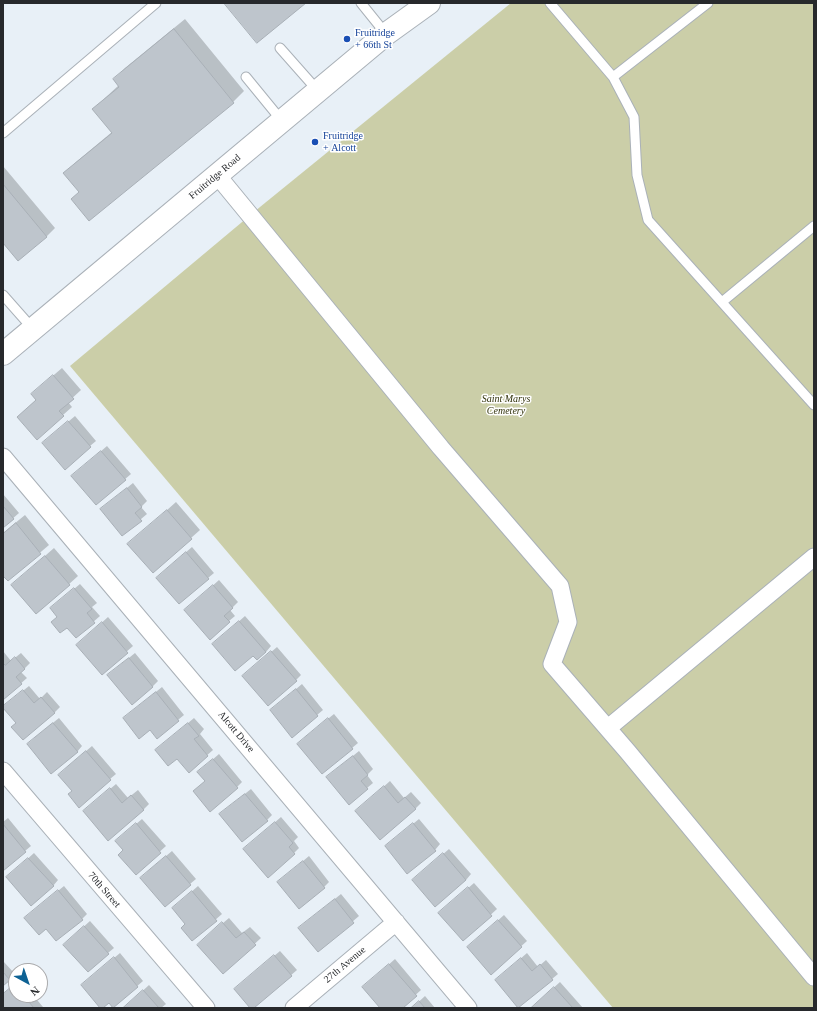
<!DOCTYPE html>
<html>
<head>
<meta charset="utf-8">
<style>
  body { margin:0 }
  #map { position:relative; width:817px; height:1011px; overflow:hidden; background:#e8f0f7; font-family:"Times New Roman",serif }
  canvas { display:block }
  .frame { position:absolute; inset:0; border:4px solid #27292c; pointer-events:none }
  .north { position:absolute; left:8px; top:963px; width:40px; height:40px; box-sizing:border-box; background:#fff; border:1px solid #a9a9ab; border-radius:50%; rotate:140deg; font-size:11px; font-weight:700; line-height:16px; text-align:center; color:#27292c }
  .north::after { content:''; display:block; margin:auto; width:14px; height:18px; background:#0e6294; clip-path:polygon(50% 0,100% 100%,50% 72%,0 100%) }
</style>
</head>
<body>
<div id="map">
<canvas width="817" height="1011"></canvas>
<div class="frame"></div>
<div class="north">N</div>
</div>
<script>
const ctx = document.querySelector('canvas').getContext('2d');
ctx.lineJoin = 'round';
function paint(path, color) {
  ctx.fillStyle = color;
  ctx.fill(path, 'evenodd');
}
function stroke(path, color, width, dash) {
  ctx.strokeStyle = color;
  ctx.lineWidth = width;
  ctx.lineCap = dash ? 'butt' : 'round';
  ctx.setLineDash(dash || []);
  ctx.stroke(path);
}
function drawText(font, color, halo, rows, align = 'center') {
  ctx.font = font + ' "Times New Roman",serif';
  ctx.lineWidth = 3;
  ctx.setLineDash([]);
  ctx.textBaseline = 'middle';
  ctx.strokeStyle = halo;
  ctx.fillStyle = color;
  for (const [text, x, y, turn = 0] of rows) {
    ctx.save();
    ctx.translate(x, y);
    ctx.rotate((+turn || 0) * Math.PI / 180);
    ctx.textAlign = isNaN(turn) ? turn : align;
    if (halo) ctx.strokeText(text, 0, 0);
    ctx.fillText(text, 0, 0);
    ctx.restore();
  }
}
paint(new Path2D(`
  M511,3H814V1008H613L70,366L260,207Z`), '#cbcea8');
paint(new Path2D(`
  M185,19L244,91L233,102L80,191L65,173L76,162L112,132L93,109L119,85L114,79L125,68Z
  M3,166L55,228L46,237L3,242Z
  M62,368L81,390L68,402L72,407L37,438L18,417L37,399L41,386Z
  M75,416L96,441L90,446L49,438Z
  M107,446L131,474L96,504L78,471Z
  M133,483L147,501L141,507L147,514L122,535L107,504Z
  M3,494L19,513L3,527Z
  M176,502L200,530L191,538L129,544Z
  M25,515L49,545L8,580L3,574V533Z
  M192,547L214,573L208,578L163,572Z
  M54,548L78,576L37,613L21,577Z
  M219,580L238,602L230,610L235,616L229,621L191,605Z
  M80,584L97,603L92,607L100,616L76,637L58,617L57,603Z
  M245,616L271,646L266,652L219,639Z
  M108,617L133,646L102,673L77,645Z
  M277,647L301,675L296,680L249,671Z
  M3,651L11,661L21,653L30,663L21,672L27,678L3,699Z
  M135,653L158,681L152,687L114,670Z
  M302,684L323,710L292,736L271,710Z
  M29,686L40,699L47,692L60,707L54,713L17,723L9,702Z
  M162,687L184,715L157,737L150,729L130,713Z
  M334,714L358,743L322,773L304,738Z
  M59,718L82,746L77,752L34,738Z
  M194,718L204,729L200,734L213,750L189,771L177,757L162,745Z
  M92,746L116,774L110,779L65,769Z
  M359,751L373,769L367,775L373,783L349,803L333,772Z
  M219,754L242,782L237,787L206,780L204,767Z
  M390,781L404,798L411,792L421,803L415,809L362,806Z
  M116,784L128,798L138,790L149,804L143,810L84,811Z
  M251,789L272,815L267,820L226,809Z
  M281,817L298,837L294,841L299,848L294,853L250,844Z
  M8,818L31,846L3,869V822Z
  M142,819L166,846L136,873L124,850L122,836Z
  M419,819L440,844L435,850L392,841Z
  M449,849L471,874L466,880L419,875Z
  M172,851L196,879L190,884L147,872Z
  M34,853L58,880L53,886L13,872Z
  M309,856L329,882L324,887L284,877Z
  M474,883L497,909L463,940L445,908Z
  M64,886L87,914L82,919L31,913Z
  M198,886L222,914L192,940L186,923L173,908Z
  M341,894L359,916L318,951L305,923Z
  M504,915L527,941L491,973L474,942Z
  M229,918L242,933L250,927L261,938L223,973L204,939Z
  M90,921L114,948L108,953L70,939Z
  M280,951L297,970L253,1008H251L241,984Z
  M120,953L143,981L113,1007L109,1002L101,1008L88,980Z
  M527,953L538,967L546,960L558,974L552,979L496,980Z
  M395,959L421,990L401,1008H381L369,982Z
  M3,961L15,974L3,985Z
  M560,982L583,1008H531Z
  M16,984V995H33L43,1007L3,1008V994Z
  M149,985L166,1004L161,1008H124Z
  M425,996L435,1008H412Z`), '#0003');
const building = new Path2D(`
  M224,3H306L257,43Z
  M174,29L234,103L89,221L71,199L79,192L63,173L112,133L92,109L119,87L113,79Z
  M3,184L47,237L18,261L3,243Z
  M53,375L74,399L59,411L64,416L37,440L17,417L36,400L31,394Z
  M68,421L91,447L65,470L42,443Z
  M101,451L126,480L96,505L71,476Z
  M127,488L142,507L135,513L142,521L122,536L100,509Z
  M3,506L14,519L3,528Z
  M167,510L192,539L153,573L127,544Z
  M16,523L41,554L8,581L3,576V534Z
  M186,552L209,579L179,604L156,578Z
  M45,556L70,585L36,614L11,585Z
  M213,585L233,608L224,616L230,622L210,640L184,610Z
  M74,588L92,609L87,613L95,623L76,638L67,628L60,633L51,622L57,617L50,608Z
  M239,621L266,652L257,660L253,656L235,671L212,644Z
  M102,622L128,653L102,675L76,645Z
  M271,651L297,681L268,706L242,676Z
  M15,657L25,669L16,677L22,684L3,700V663L5,665Z
  M129,658L153,687L132,705L107,675Z
  M296,689L318,716L292,738L270,710Z
  M23,690L34,703L41,697L55,713L23,740L11,727L16,723L3,708V706Z
  M156,692L179,721L157,739L150,730L139,739L123,718Z
  M328,718L353,749L322,774L297,744Z
  M53,723L78,752L51,774L27,744Z
  M188,723L199,736L194,739L208,756L189,773L177,759L168,766L155,750Z
  M86,751L111,780L79,808L68,794L72,791L58,775Z
  M353,756L368,775L361,781L368,789L349,805L326,777Z
  M213,759L238,788L210,812L193,791L205,781L197,772Z
  M384,786L398,803L405,797L416,809L380,840L355,811Z
  M110,788L122,803L131,795L144,810L108,841L83,811Z
  M245,794L268,821L242,842L219,814Z
  M275,822L293,843L289,847L295,854L268,878L243,849Z
  M136,823L161,853L136,875L118,855L123,850L115,841Z
  M413,823L436,851L407,874L385,846Z
  M3,824L26,852L3,871Z
  M443,853L466,880L435,907L412,880Z
  M166,856L191,885L165,907L140,878Z
  M28,858L54,886L31,906L6,877Z
  M303,861L325,888L299,909L277,882Z
  M468,887L492,916L463,941L438,913Z
  M58,890L83,920L56,941L46,929L39,935L24,918Z
  M192,891L217,921L192,941L181,928L185,924L172,908Z
  M335,899L354,923L318,952L298,928Z
  M498,920L522,947L491,975L467,947Z
  M222,922L236,938L244,932L256,945L223,974L197,945Z
  M84,926L109,954L88,972L63,945Z
  M274,955L292,976L254,1008H250L234,989Z
  M114,957L138,987L113,1008L109,1003L103,1008H100L81,985Z
  M521,958L532,971L540,964L553,980L518,1008L495,980Z
  M389,964L417,996L403,1008H380L362,987Z
  M3,972L10,980L3,986Z
  M15,984L16,986V995H23L34,1008H3V994Z
  M554,987L573,1008H531Z
  M143,990L159,1008H123Z
  M419,1001L425,1008H411Z`);
paint(building, '#bec5cc');
stroke(building, '#a8afb6', 1);
const service = new Path2D(`
  M361,3L386,34
  M550,3L613,77L634,117L637,175L648,220L814,405
  M280,48L318,91
  M246,77L282,121
  M613,77L708,3
  M3,133L156,3
  M3,295L33,329
  M722,302L814,226`);
const minor = new Path2D(`
  M217,175L441,448L560,586L568,622L552,664L628,752L814,977
  M3,457L468,1008
  M608,728L814,557
  M3,771L206,1008
  M294,1008L396,922`);
const secondary = new Path2D(`
  M3,354L386,34L429,3`);
stroke(service, '#aab1b8', 11);
stroke(minor, '#aab1b8', 19);
stroke(secondary, '#aab1b8', 24);
stroke(service, '#fff', 9);
stroke(minor, '#fff', 17);
stroke(secondary, '#fff', 22);
for (const [x, y, r, color] of [
  [347,39,4,"#1a4fb4"],
  [315,142,4,"#1a4fb4"]
]) {
  const dot = new Path2D();
  dot.arc(x, y, r, 0, 2 * Math.PI);
  ctx.fillStyle = color;
  ctx.fill(dot);
  stroke(dot, '#fff', 1.5);
}
drawText('10px', '#164399', '#fff', [
  ["Fruitridge",355,33],
  ["+ 66th St",355,45],
  ["Fruitridge",323,136],
  ["+ Alcott",323,148]
], 'left');
drawText('10px', '#27292c', '#fff', [
  ["Fruitridge Road",215,177,-40],
  ["Alcott Drive",236,732,50],
  ["70th Street",104,890,49],
  ["27th Avenue",345,965,-40]
]);
drawText('italic 10px', '#31320a', '#fff', [
  ["Saint Marys",506,399],
  ["Cemetery",506,411]
]);
</script>
</body>
</html>
